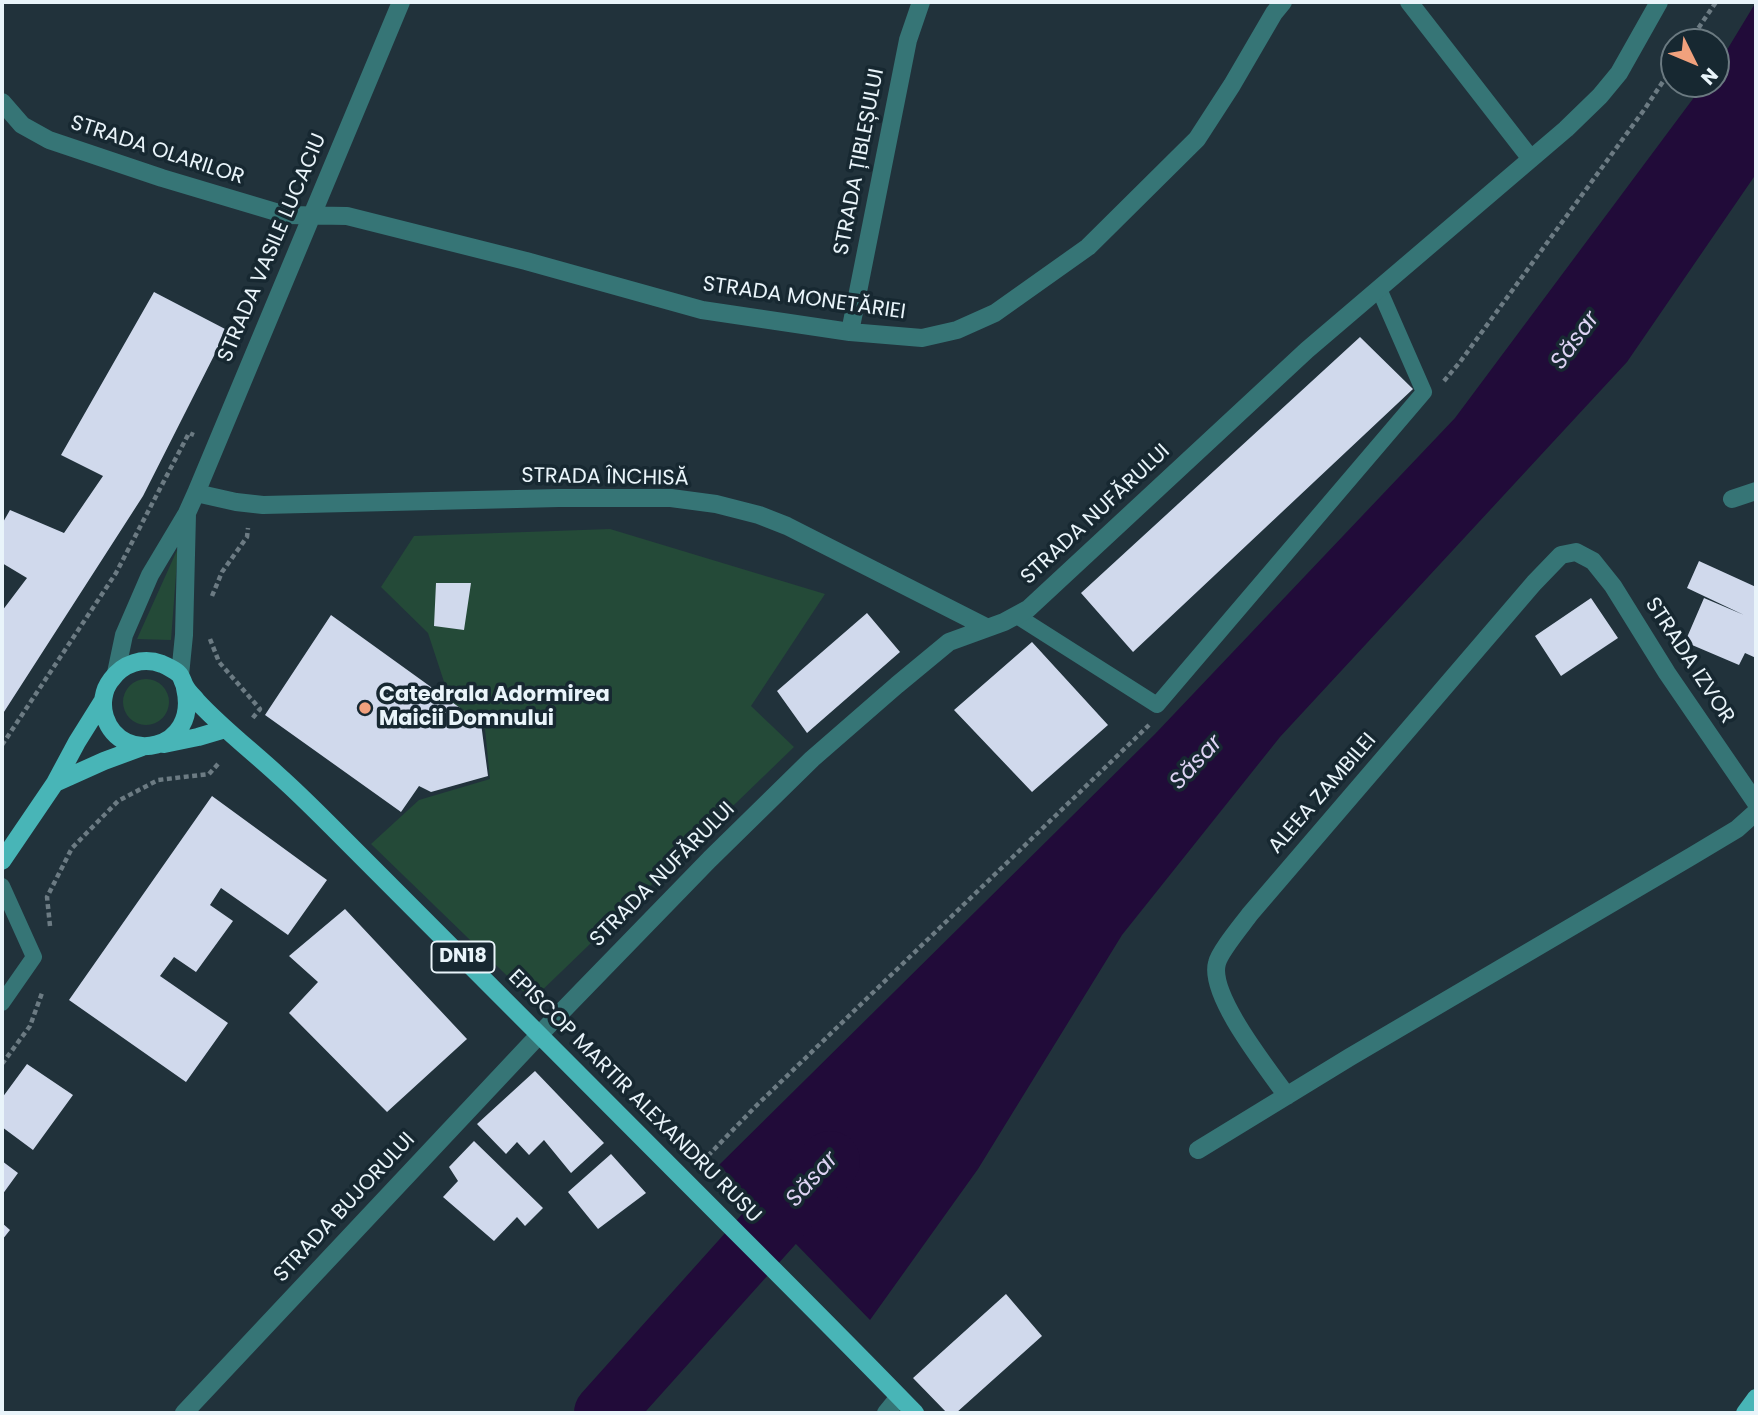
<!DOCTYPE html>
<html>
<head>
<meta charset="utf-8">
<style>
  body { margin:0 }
  #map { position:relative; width:1758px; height:1415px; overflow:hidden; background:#21323b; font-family:Poppins,sans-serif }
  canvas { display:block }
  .frame { position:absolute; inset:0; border:4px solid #e9f4fa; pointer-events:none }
  .north { position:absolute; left:1660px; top:28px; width:70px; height:70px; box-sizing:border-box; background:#172831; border:2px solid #6b7a81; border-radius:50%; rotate:133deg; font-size:19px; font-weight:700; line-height:28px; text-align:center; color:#e9f4fa }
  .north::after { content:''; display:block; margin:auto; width:24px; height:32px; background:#f1a17d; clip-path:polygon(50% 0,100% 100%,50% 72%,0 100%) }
</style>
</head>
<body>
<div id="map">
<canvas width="1758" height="1415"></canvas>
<div class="frame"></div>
<div class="north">N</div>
</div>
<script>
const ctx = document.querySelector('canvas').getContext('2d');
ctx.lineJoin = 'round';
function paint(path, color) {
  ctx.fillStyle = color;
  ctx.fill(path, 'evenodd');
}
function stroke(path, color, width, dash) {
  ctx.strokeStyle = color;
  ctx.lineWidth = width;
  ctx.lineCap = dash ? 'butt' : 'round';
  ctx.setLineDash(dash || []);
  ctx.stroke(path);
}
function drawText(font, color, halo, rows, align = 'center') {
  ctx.font = font + ' Poppins,sans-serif';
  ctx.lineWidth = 7;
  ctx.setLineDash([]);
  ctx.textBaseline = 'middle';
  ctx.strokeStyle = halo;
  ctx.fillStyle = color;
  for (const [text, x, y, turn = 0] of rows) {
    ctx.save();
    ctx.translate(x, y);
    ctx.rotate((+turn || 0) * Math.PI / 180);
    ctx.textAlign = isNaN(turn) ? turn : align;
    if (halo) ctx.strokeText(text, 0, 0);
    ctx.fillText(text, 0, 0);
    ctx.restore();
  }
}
paint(new Path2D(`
  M610,529L825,594L751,706L794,747L532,1000L371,844L419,800L490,779L485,729L450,700L428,633L381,587L414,536Z
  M178,548L171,640L137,639Z
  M123 702a23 23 0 1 1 46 0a23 23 0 1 1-46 0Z`), '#244a38');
paint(new Path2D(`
  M1756,2V174L1627,362L1280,737L1122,935L978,1169L870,1320L719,1165L1155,734L1455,418L1704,84H1716V68Z`), '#210b39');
stroke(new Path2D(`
  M604,1413L830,1161`), '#210b39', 60);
paint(new Path2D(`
  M154,292L227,330L143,496L2,715V611L27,578L2,563V524L10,510L64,533L103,476L61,455Z
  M1360,337L1413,389L1133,652L1081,593Z
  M1699,561L1756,587V658L1745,653L1739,665L1685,642L1704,598L1744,615L1687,588Z
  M436,583H471L464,630L434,626Z
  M1591,598L1618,638L1561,676L1535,636Z
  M867,613L900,652L807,733L777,691Z
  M331,615L481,723L488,776L431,792L419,786L401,812L265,715Z
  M1032,642L1108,725L1032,792L954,710Z
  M212,796L327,880L288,935L221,888L210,905L233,921L196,972L174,957L160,976L228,1023L186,1082L69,1000Z
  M345,909L467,1039L387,1112L289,1013L318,982L289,956Z
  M27,1064L73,1095L33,1150L2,1127V1098Z
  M535,1071L604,1143L571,1173L544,1140L529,1155L517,1142L506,1154L477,1124Z
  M474,1141L543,1208L525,1226L517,1217L494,1241L443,1197L458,1181L449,1167Z
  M611,1154L646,1193L598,1229L568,1192Z
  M2,1161L18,1173L2,1195Z
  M2,1223L10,1230L2,1240Z
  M1006,1294L1042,1336L956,1413H947L913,1378Z`), '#d0d9ec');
stroke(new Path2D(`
  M1689,42L1716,2
  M1444,381L1460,362L1644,110L1674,65
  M212,596L222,572L247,537L248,528
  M210,639L219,662L260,709L251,720
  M2,745L116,573L189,433L194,435
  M50,926L47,897L72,848L118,801L158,780L209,774L218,764
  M2,1064L30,1026L42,993
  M702,1162L756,1106L1149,725`), '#6c7b83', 4.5, [5, 3.5]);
stroke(new Path2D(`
  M1017,616L1157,705L1424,392L1379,289
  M2,886L34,957L2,1003`), '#367576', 16);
stroke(new Path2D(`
  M1409,2L1531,159
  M2,102L22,125L49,140L162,178L286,215L347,216L526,261L702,310L850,332L922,338L957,330L995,313L1088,247L1197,139L1232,85L1274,13L1283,2
  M850,332L908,40L921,2
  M196,493L236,502L263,505L559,498H671L716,504L759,515L787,526L986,627
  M1732,499L1756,491
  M116,673L124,635L150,575L187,513L196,493L401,2
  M180,675L184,635L187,514
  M1287,1096C1268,1069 1208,995 1217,963C1220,951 1242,925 1250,914L1534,583L1561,555L1576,552L1593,561L1613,586L1667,673L1756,803
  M1198,1150L1350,1057L1692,856L1737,829L1756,812
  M184,1413L540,1034L710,859L812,759L897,685L949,642L1004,622L1028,609L1307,350L1566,129L1600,96L1619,73L1659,2
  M886,1413L899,1397`), '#367576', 18);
stroke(new Path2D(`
  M185,688C200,751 121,766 105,717C101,705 103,690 111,680C123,663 143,657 162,664C167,666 176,671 179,674C182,677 183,683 185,686C188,692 193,696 197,701C222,728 252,751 279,776C297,792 314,809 331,826C465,961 601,1096 736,1232C796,1292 856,1352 915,1413
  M164,744L198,737L225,729
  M55,783L104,761L142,747
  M2,861L55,783L77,742L102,702
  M1745,1413L1756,1398`), '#48b5b7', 18);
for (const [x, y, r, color] of [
  [365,708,7,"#f1a17d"]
]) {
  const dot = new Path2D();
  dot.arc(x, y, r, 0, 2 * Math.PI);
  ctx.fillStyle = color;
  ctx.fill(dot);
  stroke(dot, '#172831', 2.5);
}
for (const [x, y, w] of [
  [463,957,63]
]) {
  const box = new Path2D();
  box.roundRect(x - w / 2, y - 15.5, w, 31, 5);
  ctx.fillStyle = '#172831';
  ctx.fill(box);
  stroke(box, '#e9f4fa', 2);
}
drawText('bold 19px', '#e9f4fa', null, [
  ["DN18",463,957]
]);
drawText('21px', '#e9f4fa', '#172831', [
  ["STRADA OLARILOR",157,151,18],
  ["STRADA ȚIBLEȘULUI",860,162,-79],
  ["STRADA VASILE LUCACIU",273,248,-67],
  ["STRADA MONETĂRIEI",804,299,8],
  ["STRADA ÎNCHISĂ",605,478,1],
  ["STRADA NUFĂRULUI",1096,515,-43],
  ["STRADA IZVOR",1689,661,57],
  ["ALEEA ZAMBILEI",1323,794,-49],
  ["STRADA NUFĂRULUI",663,875,-45],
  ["EPISCOP MARTIR ALEXANDRU RUSU",634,1097,45],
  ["STRADA BUJORULUI",345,1208,-47]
]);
drawText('bold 21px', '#e9f4fa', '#172831', [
  ["Catedrala Adormirea",379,696],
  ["Maicii Domnului",379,720]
], 'left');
drawText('italic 23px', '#ded3f4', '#172831', [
  ["Săsar",1576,341,-54],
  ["Săsar",1197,763,-47],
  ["Săsar",813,1180,-48]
]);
</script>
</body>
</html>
